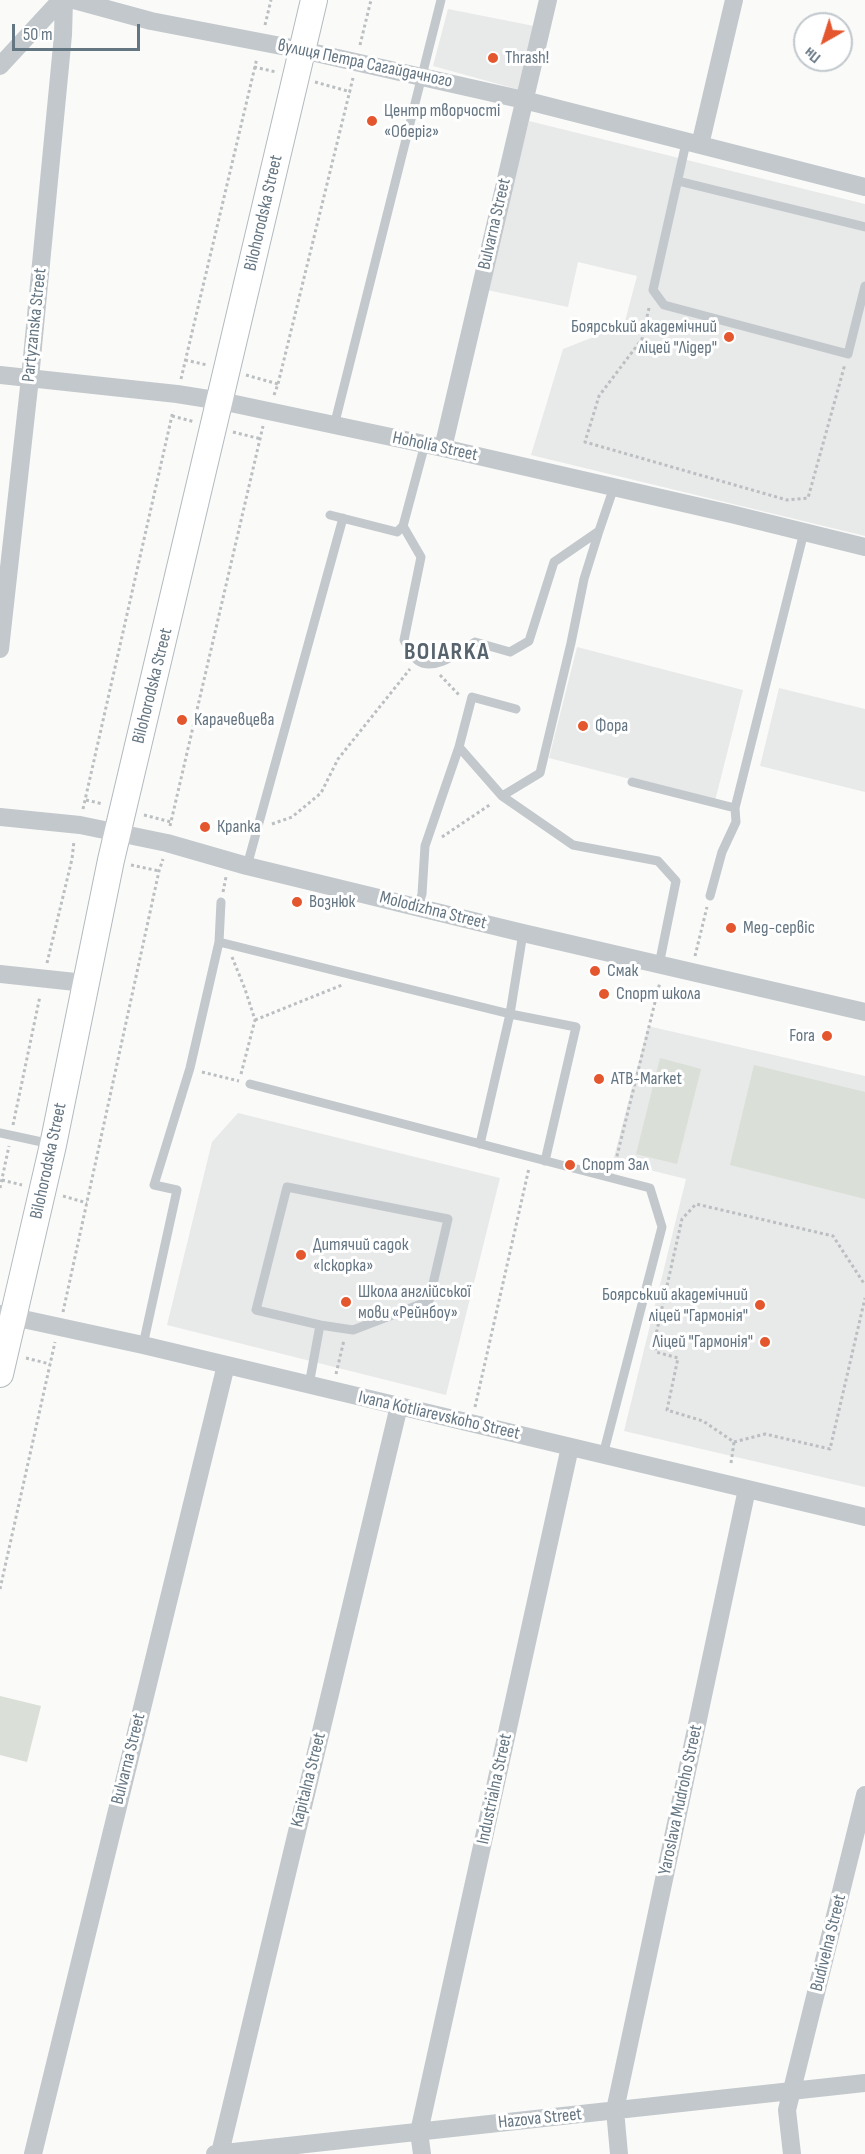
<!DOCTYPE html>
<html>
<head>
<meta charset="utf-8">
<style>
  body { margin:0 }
  #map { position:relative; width:865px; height:2154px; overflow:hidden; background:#fafaf8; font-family:"Sofia Sans Condensed",sans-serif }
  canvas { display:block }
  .north { position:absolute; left:793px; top:12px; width:60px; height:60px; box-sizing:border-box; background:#fff; border:2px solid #c1c8cd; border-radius:50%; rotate:219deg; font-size:16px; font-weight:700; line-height:24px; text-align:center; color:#657683 }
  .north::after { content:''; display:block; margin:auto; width:21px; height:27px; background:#e4572e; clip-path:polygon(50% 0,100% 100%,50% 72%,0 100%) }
  .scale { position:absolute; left:12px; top:24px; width:128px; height:27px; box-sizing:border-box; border:3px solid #657683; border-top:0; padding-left:8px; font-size:18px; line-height:21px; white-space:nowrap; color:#657683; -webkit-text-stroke:4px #fff; paint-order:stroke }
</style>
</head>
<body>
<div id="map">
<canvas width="865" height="2154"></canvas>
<div class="north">Пн</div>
<div class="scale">50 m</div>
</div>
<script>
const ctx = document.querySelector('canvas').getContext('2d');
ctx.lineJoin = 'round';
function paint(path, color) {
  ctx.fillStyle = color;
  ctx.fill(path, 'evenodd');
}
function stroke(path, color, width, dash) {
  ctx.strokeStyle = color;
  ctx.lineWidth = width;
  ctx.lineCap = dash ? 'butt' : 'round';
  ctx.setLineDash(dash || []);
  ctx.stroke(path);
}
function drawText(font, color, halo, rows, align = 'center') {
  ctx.font = font + ' "Sofia Sans Condensed",sans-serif';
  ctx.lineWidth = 6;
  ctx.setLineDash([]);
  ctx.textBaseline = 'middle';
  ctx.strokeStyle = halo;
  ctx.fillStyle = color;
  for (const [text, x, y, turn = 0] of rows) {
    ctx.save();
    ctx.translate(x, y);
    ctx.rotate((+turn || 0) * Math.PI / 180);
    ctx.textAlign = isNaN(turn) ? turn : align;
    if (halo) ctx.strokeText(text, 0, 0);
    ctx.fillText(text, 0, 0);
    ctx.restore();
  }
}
paint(new Path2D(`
  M448,9L534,26L520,90L433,66Z
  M529,121L865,204V536L531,455L563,349L624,325L637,276L578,262L568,307L487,290Z
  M577,647L743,690L715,801L549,758Z
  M779,688L865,709V792L760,766Z
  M648,1026L865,1076V1487L624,1431L686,1179L613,1161Z
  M238,1113L500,1178L446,1395L167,1325L212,1142Z`), '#e8e9e9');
paint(new Path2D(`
  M660,1058L701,1069L677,1164L636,1154Z
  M754,1065L865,1092V1199L730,1165Z
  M0,1696L41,1706L27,1762L0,1755Z`), '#dadfd7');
const secondary = new Path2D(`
  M0,1374L53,1145L111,860L314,0`);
stroke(secondary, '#b3babf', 28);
stroke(new Path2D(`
  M265,25L271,0
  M360,45L371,0
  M254,67L276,72
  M315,82L351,92
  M649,308L642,339L599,396L585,442L787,500L808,498L845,364
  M185,360L207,365
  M246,375L278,384
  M181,379L257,58
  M274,395L278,384L353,78
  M172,416L195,422
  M233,432L261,439
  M440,675L460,696
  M86,800L103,804
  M83,809L173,411
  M144,815L171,822
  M272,824L292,817L321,793L338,759L410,669
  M170,826L263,426
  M442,837L491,804
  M131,865L159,871
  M223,892L226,877
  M695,956L707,907
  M232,957L245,989L255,1020L241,1074
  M47,963L72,859L74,841
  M255,1020L342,985
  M202,1072L239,1081
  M13,1125L40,996
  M614,1168L660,982
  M2,1180L22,1185
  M0,1188L9,1146
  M63,1196L87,1203
  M63,1312L159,871L163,859
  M26,1358L50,1364
  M336,1374L344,1340
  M475,1407L529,1168
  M734,1442L765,1434L830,1449L865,1298
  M731,1463L734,1442L703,1421L667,1410L678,1358L656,1352L655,1339L682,1219L696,1204L833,1236L865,1285
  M0,1589L55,1342`), '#bbbfc2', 3, [3, 3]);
stroke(new Path2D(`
  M686,143L653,290L664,305L848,354L865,286
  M678,181L865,227
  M334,426L441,0
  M330,515L397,532L403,526L425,444
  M403,526L421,557L404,640C407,646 412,656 417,660C435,673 460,651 475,642L510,652L529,641L554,562L599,531L614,487
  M459,747L502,796L540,773L571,643L584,579L599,531
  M632,782L735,808L804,532
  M502,796L573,845L658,861L676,881L659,965
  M247,866L343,518
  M710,896L722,852L736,822L735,808
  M418,907L422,894L425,846L459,747L472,697L516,709
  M219,942L510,1014L576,1027L545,1161
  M250,1084L650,1188L662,1227L603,1455
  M0,1133L51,1144
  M480,1144L510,1014L523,933
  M143,1345L177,1190L154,1185L190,1068L219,942L221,902
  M309,1385L320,1325L256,1310L287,1187L448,1219L429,1301L353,1330L320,1325`), '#c3c8cc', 9);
stroke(new Path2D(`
  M74,0L151,21L302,50L524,100L865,187
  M0,66L61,0
  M700,145L734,0
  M0,375L177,394L221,401L443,448L731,514L865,547
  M443,448L548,0
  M0,649L30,378L63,35L64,0
  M0,817L80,825L167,843L247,866L523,933L865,1012
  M0,974L85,983
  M0,1314L143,1345L865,1517
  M220,2153L399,1406
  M33,2154L226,1365
  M215,2154L865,2083
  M422,2154L419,2132L570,1447
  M619,2154L615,2110L747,1489
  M792,2154L787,2110L865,1795`), '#c3c8cc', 18);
stroke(secondary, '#fff', 26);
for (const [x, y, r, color] of [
  [493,58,6,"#e4572e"],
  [372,121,6,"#e4572e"],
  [729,337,6,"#e4572e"],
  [182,720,6,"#e4572e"],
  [583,726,6,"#e4572e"],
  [205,827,6,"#e4572e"],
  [297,902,6,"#e4572e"],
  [731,928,6,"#e4572e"],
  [595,971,6,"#e4572e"],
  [604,994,6,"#e4572e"],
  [827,1036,6,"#e4572e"],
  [599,1079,6,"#e4572e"],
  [570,1165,6,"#e4572e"],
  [301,1255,6,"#e4572e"],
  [346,1302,6,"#e4572e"],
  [760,1305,6,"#e4572e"],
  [765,1342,6,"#e4572e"]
]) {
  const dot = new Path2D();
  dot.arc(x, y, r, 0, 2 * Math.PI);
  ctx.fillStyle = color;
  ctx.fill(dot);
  stroke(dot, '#fff', 2);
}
drawText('18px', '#657683', '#fff', [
  ["Thrash!",505,58],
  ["Центр творчості",384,111],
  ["«Оберіг»",384,132],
  ["Боярський академічний",717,327,"right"],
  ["ліцей \"Лідер\"",717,348,"right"],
  ["Карачевцева",194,720],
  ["Фора",595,726],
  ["Крапка",217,827],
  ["Вознюк",309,902],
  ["Мед-сервіс",743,928],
  ["Смак",607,971],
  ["Спорт школа",616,994],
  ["Fora",815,1036,"right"],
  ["ATB-Market",611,1079],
  ["Спорт Зал",582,1165],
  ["Дитячий садок",313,1245],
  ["«Іскорка»",313,1266],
  ["Школа англійської",358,1292],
  ["мови «Рейнбоу»",358,1313],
  ["Боярський академічний",748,1295,"right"],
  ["ліцей \"Гармонія\"",748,1316,"right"],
  ["Ліцей \"Гармонія\"",753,1342,"right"]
], 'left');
drawText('18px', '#657683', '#fff', [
  ["вулиця Петра Сагайдачного",365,64,12],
  ["Bilohorodska Street",264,213,-77],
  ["Bulvarna Street",495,224,-77],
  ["Partyzanska Street",35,325,-84],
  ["Hoholia Street",435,447,12],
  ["Bilohorodska Street",153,686,-76],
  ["Molodizhna Street",433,911,14],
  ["Bilohorodska Street",49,1161,-78],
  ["Ivana Kotliarevskoho Street",439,1416,13],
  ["Bulvarna Street",129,1759,-76],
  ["Kapitalna Street",309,1780,-76],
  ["Industrialna Street",495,1789,-78],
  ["Yaroslava Mudroho Street",681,1800,-78],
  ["Budivelna Street",829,1943,-76],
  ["Hazova Street",540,2119,-6]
]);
ctx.letterSpacing = '1.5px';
drawText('bold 24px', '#57646e', '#fff', [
  ["BOIARKA",447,653]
]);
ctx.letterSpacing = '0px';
</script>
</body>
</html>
